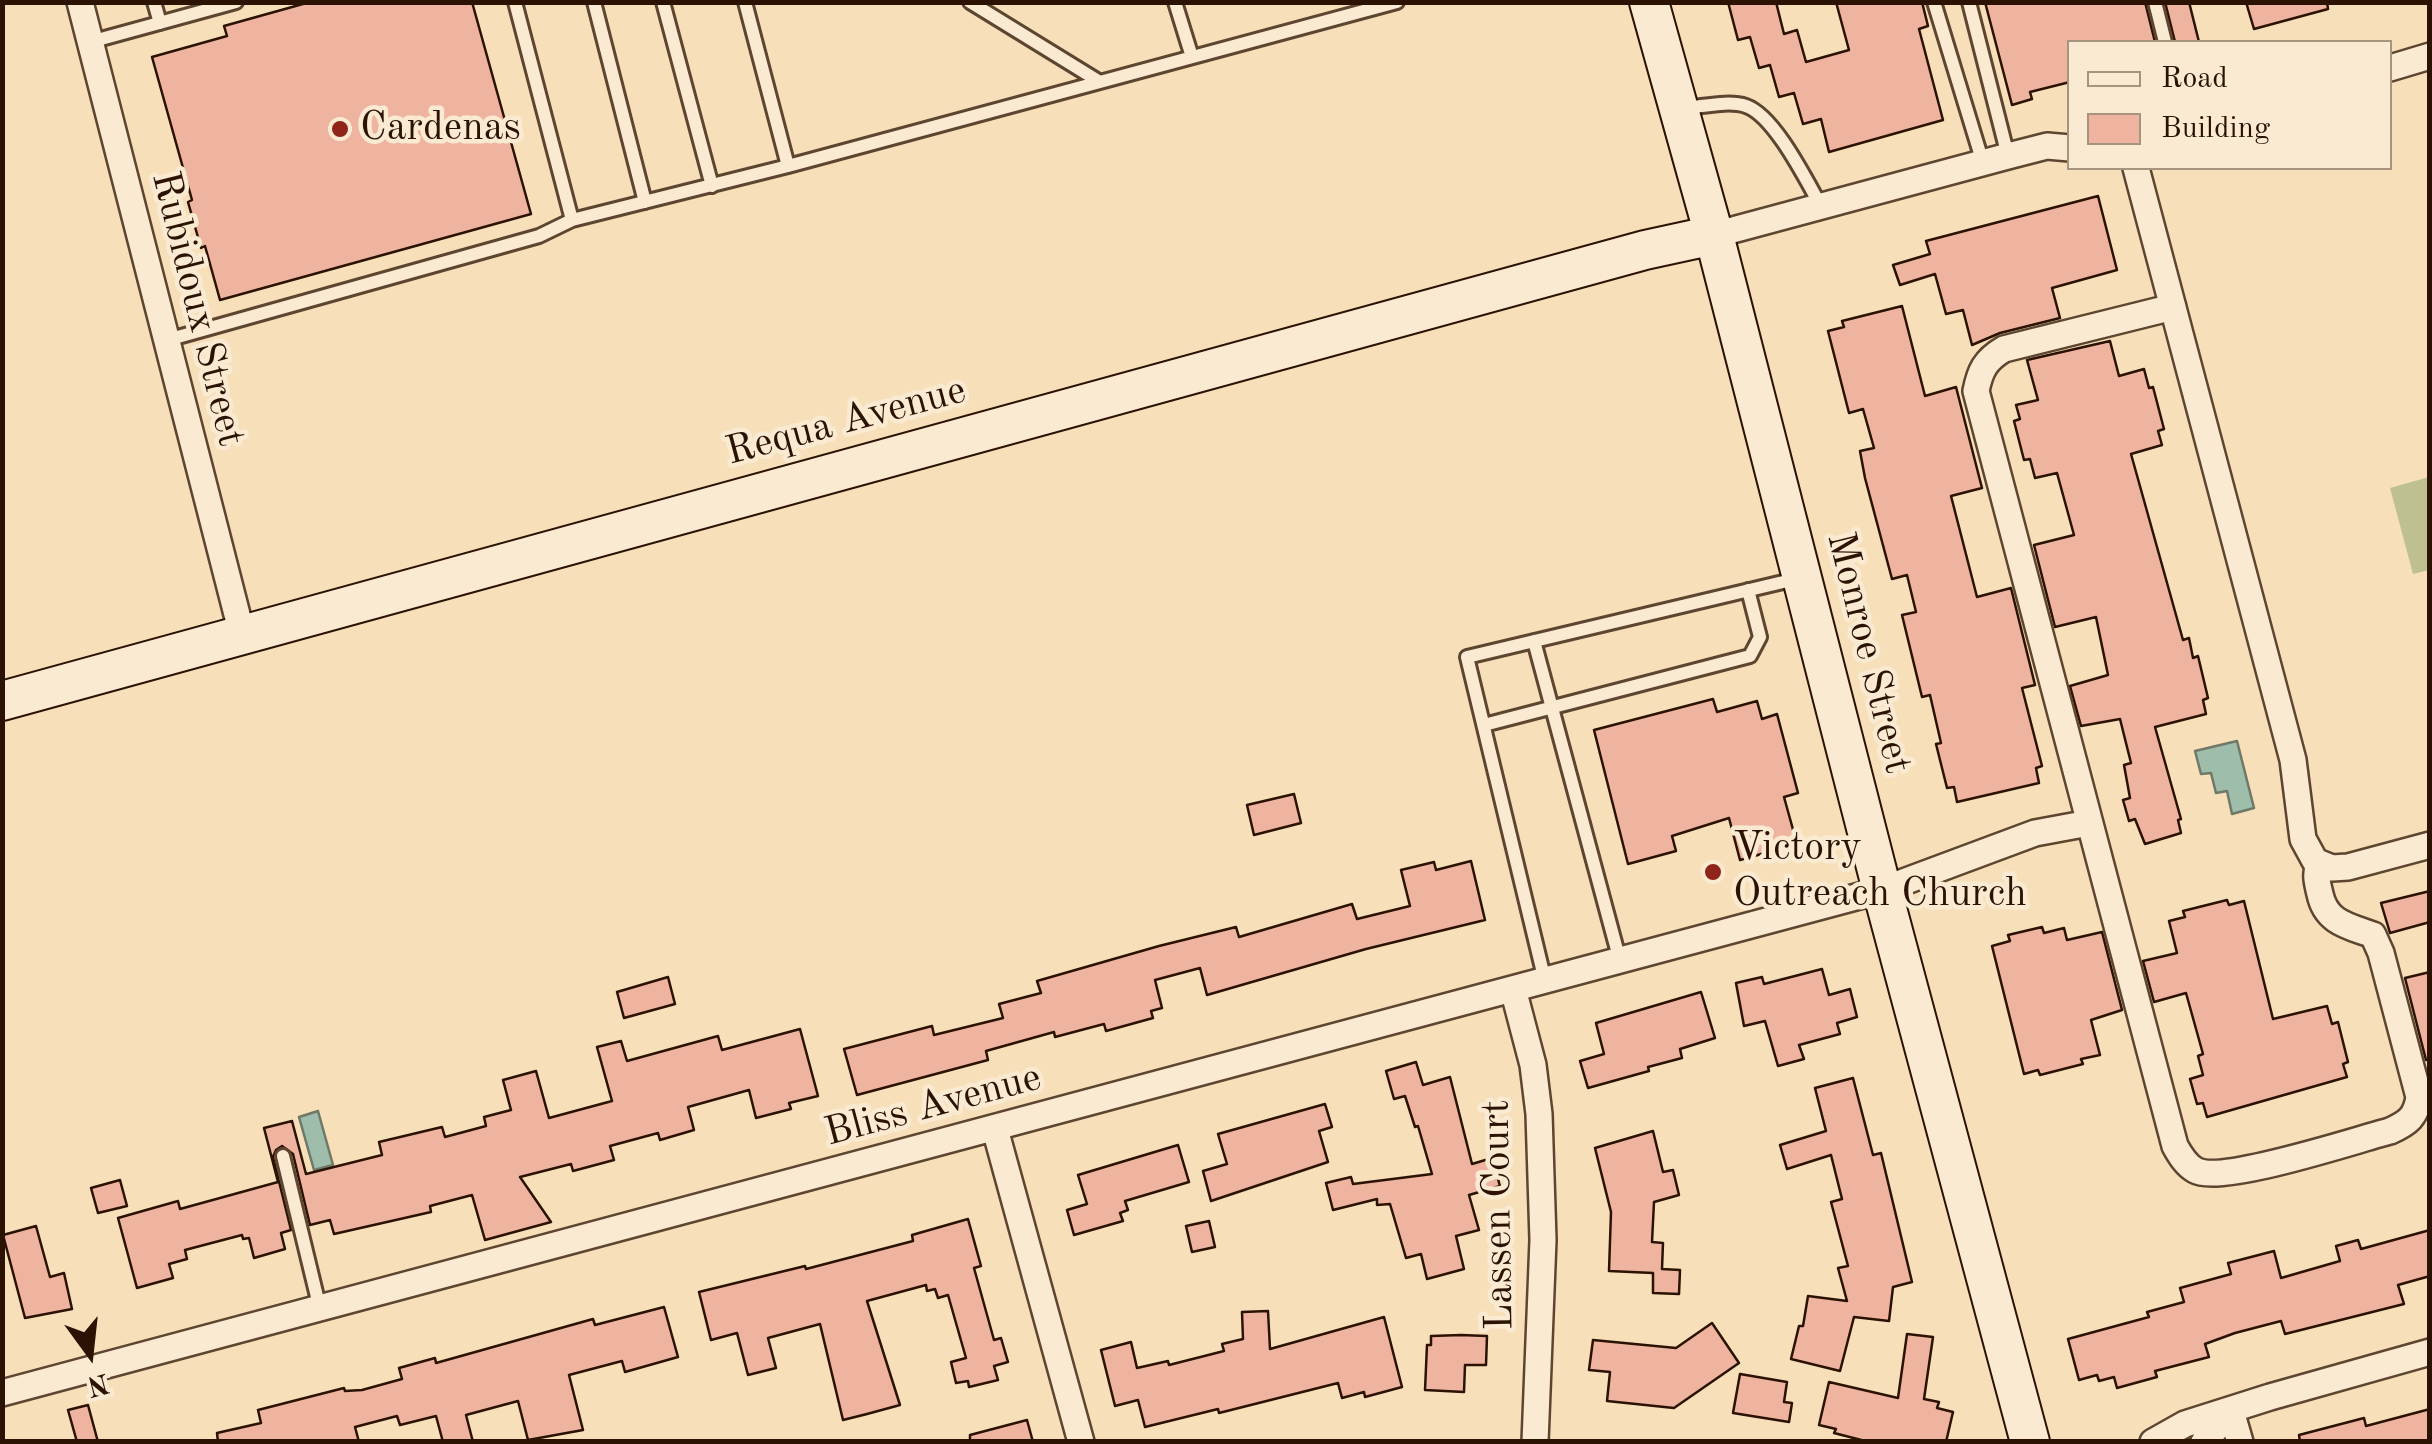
<!DOCTYPE html>
<html>
<head>
<meta charset="utf-8">
<style>
  body { margin:0 }
  #map { position:relative; width:2432px; height:1444px; overflow:hidden; background:#f7dfb9; font-family:"Old Standard TT",serif }
  canvas { display:block }
  .frame { position:absolute; inset:0; border:5px solid #2b1203; pointer-events:none }
  .legend { position:absolute; left:2067px; top:40px; width:325px; height:130px; box-sizing:border-box; background:#faead2; border:2px solid #a7947f; margin:0; padding:12px 18px; list-style:none; font-size:30px; color:#2b1203 }
  .legend li { display:flex; align-items:center; gap:20px; height:50px }
  .legend b { width:50px; border:2px solid #a7947f }
  .north { position:absolute; left:40px; top:1304px; width:100px; height:100px; -webkit-text-stroke:8px #faead2; paint-order:stroke; rotate:165deg; font-size:28px; font-weight:700; line-height:40px; text-align:center; color:#2b1203 }
  .north::after { content:''; display:block; margin:auto; width:35px; height:45px; background:#2b1203; clip-path:polygon(50% 0,100% 100%,50% 72%,0 100%) }
</style>
</head>
<body>
<div id="map">
<canvas width="2432" height="1444"></canvas>
<div class="frame"></div>
<ul class="legend">
<li><b style="height:12px;background:#faead2"></b>Road</li>
<li><b style="height:28px;background:#efb49f"></b>Building</li>
</ul>
<div class="north">N</div>
</div>
<script>
const ctx = document.querySelector('canvas').getContext('2d');
ctx.lineJoin = 'round';
function paint(path, color) {
  ctx.fillStyle = color;
  ctx.fill(path, 'evenodd');
}
function stroke(path, color, width, dash) {
  ctx.strokeStyle = color;
  ctx.lineWidth = width;
  ctx.lineCap = dash ? 'butt' : 'round';
  ctx.setLineDash(dash || []);
  ctx.stroke(path);
}
function drawText(font, color, halo, rows, align = 'center') {
  ctx.font = font + ' "Old Standard TT",serif';
  ctx.lineWidth = 9;
  ctx.setLineDash([]);
  ctx.textBaseline = 'middle';
  ctx.strokeStyle = halo;
  ctx.fillStyle = color;
  for (const [text, x, y, turn = 0] of rows) {
    ctx.save();
    ctx.translate(x, y);
    ctx.rotate((+turn || 0) * Math.PI / 180);
    ctx.textAlign = isNaN(turn) ? turn : align;
    if (halo) ctx.strokeText(text, 0, 0);
    ctx.fillText(text, 0, 0);
    ctx.restore();
  }
}
paint(new Path2D(`
  M2429,477V570L2413,574L2390,488Z`), '#bec18f');
const water = new Path2D(`
  M2237,741L2254,808L2232,814L2227,791L2216,793L2211,773L2201,774L2195,751Z
  M318,1111L333,1165L314,1170L299,1117Z`);
paint(water, '#9ebdab');
stroke(water, '#707968', 2.5);
const building = new Path2D(`
  M310,2H472L531,214L220,300L205,246L201,248L188,202L192,200L152,57L227,36L224,26Z
  M1728,2H1776L1784,34L1797,30L1806,62L1849,50L1836,2H1922L1928,26L1919,29L1943,120L1829,152L1821,119L1803,124L1794,93L1779,97L1770,65L1759,68L1750,37L1738,40Z
  M1985,2H2145L2155,42H2070V82L2030,92L2032,99L2012,105Z
  M2165,2H2189L2199,42H2175Z
  M2246,2H2327L2328,9L2254,29Z
  M2098,196L2117,270L2052,288L2060,318L2000,333L1972,345L1963,310L1946,314L1935,274L1900,285L1893,265L1930,254L1926,241Z
  M1902,306L1925,396L1956,387L1982,488L1951,496L1977,597L2011,588L2035,685L2022,688L2042,766L2036,768L2039,783L1957,802L1954,787L1947,788L1936,744L1941,743L1930,695L1922,697L1902,615L1916,612L1907,575L1892,579L1865,478L1860,451L1874,448L1863,409L1849,413L1828,331L1844,327L1842,321Z
  M2110,341L2119,376L2144,369L2149,388L2153,387L2164,429L2158,431L2162,445L2131,454L2183,640L2189,638L2193,658L2198,656L2208,698L2203,700L2206,714L2155,727L2181,819L2178,820L2181,833L2145,844L2135,819L2129,821L2123,800L2130,798L2124,765L2131,763L2120,719L2081,726L2070,686L2108,675L2096,617L2055,627L2034,545L2074,535L2057,473L2035,478L2030,459L2024,460L2014,421L2020,419L2016,405L2038,400L2027,360Z
  M1713,699L1717,712L1757,701L1762,719L1777,714L1798,793L1784,797L1797,844L1740,860L1729,818L1672,836L1676,851L1628,864L1594,730Z
  M1294,794L1301,823L1254,835L1247,805Z
  M1471,861L1485,920L1366,949L1207,995L1200,968L1155,980L1162,1008L1151,1011L1153,1018L1106,1031L1104,1024L1055,1037L1054,1032L986,1051L988,1060L857,1095L844,1049L932,1026L934,1035L1003,1018L999,1004L1041,993L1037,981L1159,946L1236,927L1239,937L1352,904L1357,919L1410,906L1401,870L1434,862L1436,870Z
  M2430,891V922L2390,933L2381,903Z
  M2227,900L2229,905L2244,901L2273,1019L2327,1006L2332,1024L2338,1022L2348,1062L2343,1064L2347,1077L2207,1117L2203,1103L2197,1104L2190,1079L2203,1075L2198,1056L2203,1054L2186,993L2154,1002L2143,961L2177,953L2169,921L2185,917L2183,911Z
  M2042,927L2044,933L2064,928L2067,940L2102,932L2122,1010L2091,1020L2100,1055L2081,1059L2083,1064L2040,1075L2038,1070L2024,1074L1992,946L2010,941L2008,935Z
  M1822,969L1829,995L1850,989L1857,1017L1837,1023L1840,1034L1799,1045L1804,1059L1778,1066L1765,1021L1744,1026L1736,983L1762,977L1764,984Z
  M2430,972V1060H2426L2405,978Z
  M668,977L675,1004L624,1018L617,992Z
  M1701,992L1715,1038L1680,1049L1682,1058L1648,1067L1649,1071L1588,1088L1580,1061L1604,1054L1596,1023Z
  M800,1029L818,1096L789,1103L791,1109L756,1118L749,1090L688,1107L694,1130L660,1140L658,1133L610,1146L614,1160L573,1171L571,1164L520,1177L551,1222L485,1240L472,1195L430,1206L431,1212L334,1234L330,1220L310,1225L293,1154L282,1146L276,1150L273,1157L291,1230L281,1233L285,1249L254,1258L249,1238L243,1239L242,1235L185,1250L187,1259L169,1264L173,1278L137,1288L118,1218L178,1201L180,1209L278,1182L264,1128L292,1121L306,1174L382,1155L379,1142L442,1127L445,1137L486,1126L484,1117L511,1110L503,1080L536,1071L549,1118L612,1101L597,1047L621,1041L627,1061L718,1036L722,1050Z
  M1416,1062L1423,1085L1450,1077L1472,1164L1492,1158L1500,1186L1469,1195L1479,1230L1456,1236L1464,1269L1427,1279L1421,1254L1406,1258L1390,1204L1377,1205V1199L1333,1210L1326,1183L1351,1177L1353,1184L1432,1174L1418,1126L1415,1127L1405,1096L1394,1099L1386,1071Z
  M1853,1078L1873,1155L1881,1153L1912,1282L1893,1287L1889,1321L1854,1317L1840,1371L1791,1359L1799,1326H1803L1808,1296L1847,1301L1838,1268L1848,1266L1831,1202L1842,1199L1831,1155L1787,1169L1780,1145L1826,1131L1815,1088Z
  M1325,1104L1332,1127L1319,1131L1328,1162L1211,1201L1203,1171L1227,1164L1218,1134Z
  M1653,1131L1663,1172L1673,1170L1679,1195L1654,1202L1652,1242L1663,1243L1662,1269L1680,1270L1679,1294L1653,1293V1273L1609,1271L1611,1212L1595,1148Z
  M1178,1145L1189,1182L1125,1201L1128,1210L1120,1213L1123,1221L1074,1235L1067,1210L1087,1204L1078,1175Z
  M120,1180L127,1206L98,1213L91,1188Z
  M968,1219L981,1266L974,1268L994,1340L1001,1338L1008,1362L994,1366L998,1380L969,1387L968,1381L956,1383L951,1362L966,1358L948,1295L938,1298L935,1289L927,1291L926,1285L867,1301L900,1405L867,1414L843,1420L820,1324L768,1338L776,1368L748,1375L737,1333L711,1340L699,1292L805,1266L806,1269L913,1241L912,1235Z
  M1209,1221L1215,1247L1192,1252L1186,1226Z
  M36,1226L50,1277L64,1273L72,1309L25,1318L3,1235Z
  M2430,1230V1276L2398,1285L2404,1304L2285,1334L2281,1321L2235,1333L2205,1344L2209,1357L2155,1371L2157,1377L2117,1388L2114,1377L2099,1381L2097,1375L2079,1380L2068,1339L2149,1317L2147,1312L2184,1302L2180,1288L2231,1274L2228,1263L2274,1251L2281,1278L2340,1261L2336,1246L2358,1240L2361,1249Z
  M664,1307L678,1357L625,1372L622,1361L569,1375L583,1430L528,1440L518,1401L466,1415L473,1442H443L436,1416L400,1425L397,1416L355,1427L359,1442H218L217,1433L261,1423L258,1410L344,1388L345,1391L362,1390L402,1379L399,1368L435,1358L436,1363L593,1319L595,1325Z
  M1268,1311L1270,1349L1384,1317L1402,1387L1365,1397L1364,1392L1342,1398L1338,1383L1219,1413L1218,1409L1145,1427L1138,1400L1115,1406L1101,1350L1131,1342L1137,1368L1168,1361L1169,1365L1224,1351L1222,1344L1243,1339L1242,1312Z
  M1712,1323L1739,1363L1674,1408L1607,1401L1610,1372L1589,1370L1593,1340L1676,1348Z
  M1907,1334L1933,1337L1924,1399L1939,1402L1937,1408L1953,1412L1946,1442H1869L1834,1433L1836,1429L1819,1425L1829,1382L1898,1398Z
  M1461,1335L1487,1336L1486,1365H1465L1464,1392L1425,1390L1427,1345H1431V1336Z
  M1740,1374L1787,1382L1784,1402L1792,1403L1789,1422L1733,1413Z
  M88,1405L98,1442H77L68,1410Z
  M2430,1409V1442H2300L2299,1435L2364,1418L2366,1426Z
  M1027,1420L1033,1442H970V1435Z`);
paint(building, '#efb49f');
stroke(building, '#2b1203', 2.5);
const lane = new Path2D(`
  M154,2L160,23
  M515,2L572,220L788,166L745,2
  M594,2L645,202
  M663,2L712,186
  M970,2L1100,82
  M1175,2L1192,57
  M1934,2L1983,163
  M1969,2L2008,156
  M2155,2L2165,42
  M90,42L236,2
  M1683,108C1702,107 1728,100 1746,106C1775,116 1807,182 1822,208
  M788,166L1397,2
  M167,340L539,236L572,220
  M1534,641L1620,961
  M1484,725L1750,656L1760,637L1748,590
  M1545,981L1467,657L1800,578
  M283,1156L320,1309`);
const street = new Path2D(`
  M80,2L242,634
  M2390,68L2430,56
  M2136,168L2293,760L2303,839L2315,861L2332,868L2348,867L2430,845
  M1714,235L2008,156L2047,146L2070,148
  M2173,307L2004,349C1985,360 1980,371 1976,391L2175,1146C2180,1155 2186,1165 2195,1170C2221,1185 2355,1140 2390,1131C2408,1123 2416,1117 2419,1097L2381,953L2373,935C2349,926 2326,923 2320,894C2317,882 2315,874 2319,863
  M1513,989L1533,1065L1539,1114L1543,1240L1535,1442
  M995,1129L1081,1442
  M2,1393L1882,890L2035,833L2089,823
  M2231,1411L2240,1442
  M2153,1442L2185,1424L2270,1397L2430,1352
  M2204,1442L2231,1411`);
const secondary = new Path2D(`
  M1649,2L1714,235L1882,890L2030,1442
  M2,701L1645,250L1714,235`);
stroke(lane, '#5e4530', 18);
stroke(street, '#5e4530', 30);
stroke(secondary, '#2b1203', 42);
stroke(lane, '#faead2', 12);
stroke(street, '#faead2', 25);
stroke(secondary, '#faead2', 38);
for (const [x, y, r, color] of [
  [340,129,10,"#8f2418"],
  [1713,872,10,"#8f2418"]
]) {
  const dot = new Path2D();
  dot.arc(x, y, r, 0, 2 * Math.PI);
  ctx.fillStyle = color;
  ctx.fill(dot);
  stroke(dot, '#faead2', 4);
}
drawText('40px', '#2b1203', '#faead2', [
  ["Cardenas",360,129],
  ["Victory",1733,849],
  ["Outreach Church",1733,895]
], 'left');
drawText('40px', '#2b1203', '#faead2', [
  ["Rubidoux Street",197,309,76],
  ["Requa Avenue",846,422,-15],
  ["Monroe Street",1868,653,76],
  ["Bliss Avenue",933,1106,-15],
  ["Lassen Court",1499,1215,-91]
]);
</script>
</body>
</html>
